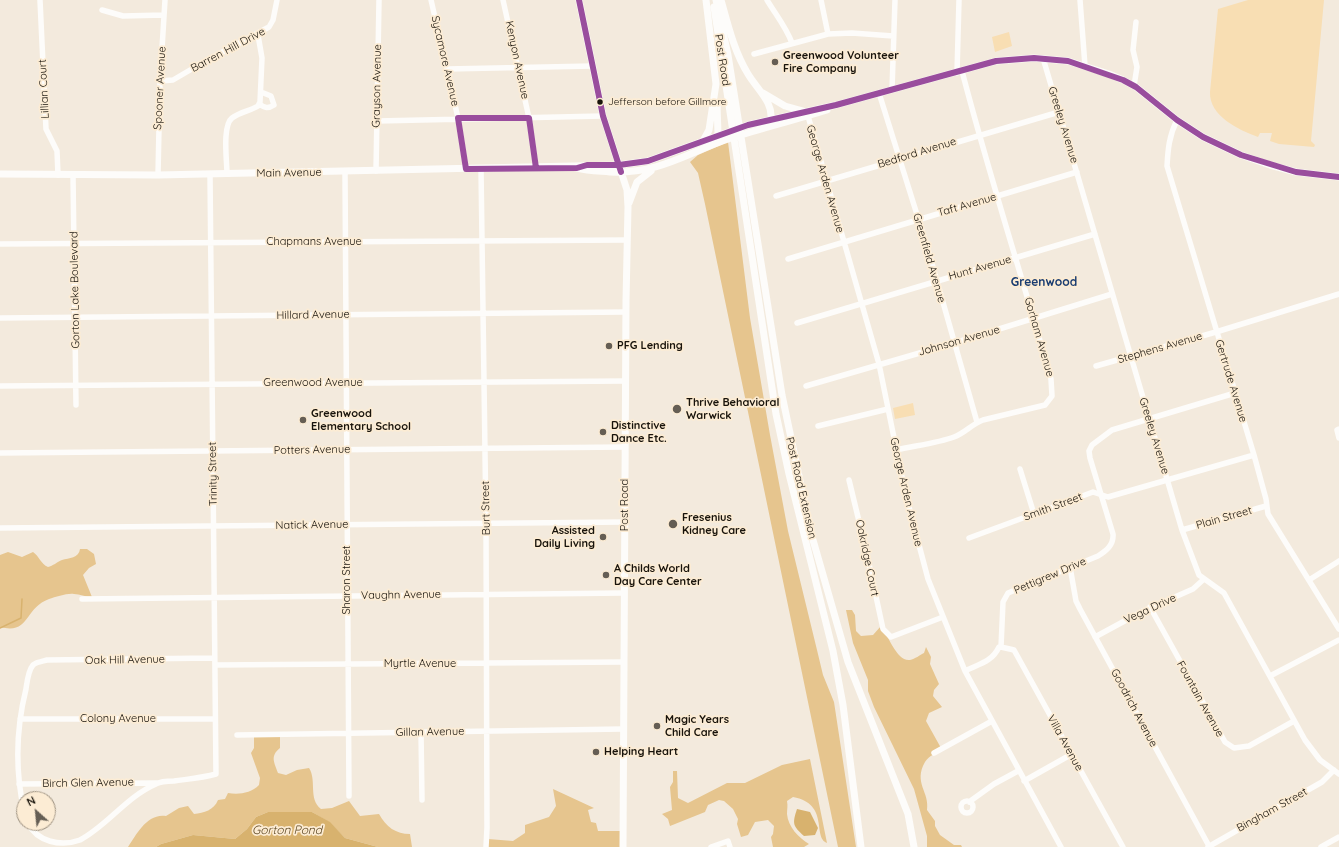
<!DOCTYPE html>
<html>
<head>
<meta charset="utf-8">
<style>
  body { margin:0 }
  #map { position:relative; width:1339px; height:847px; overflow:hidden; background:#f3eadd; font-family:Quicksand,sans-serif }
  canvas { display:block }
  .north { position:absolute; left:16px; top:791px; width:40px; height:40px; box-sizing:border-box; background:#fcecd4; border:1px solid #a19584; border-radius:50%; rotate:333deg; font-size:11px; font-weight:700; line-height:16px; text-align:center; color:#18130b }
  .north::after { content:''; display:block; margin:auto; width:14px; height:18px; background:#655e54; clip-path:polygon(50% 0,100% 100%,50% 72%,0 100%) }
</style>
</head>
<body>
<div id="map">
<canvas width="1339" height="847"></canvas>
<div class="north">N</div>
</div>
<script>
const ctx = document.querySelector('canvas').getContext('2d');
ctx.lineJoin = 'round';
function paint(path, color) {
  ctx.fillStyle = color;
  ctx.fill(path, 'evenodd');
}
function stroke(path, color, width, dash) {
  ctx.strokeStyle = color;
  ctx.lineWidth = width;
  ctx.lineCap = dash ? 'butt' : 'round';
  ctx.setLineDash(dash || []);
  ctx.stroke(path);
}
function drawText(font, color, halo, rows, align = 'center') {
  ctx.font = font + ' Quicksand,sans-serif';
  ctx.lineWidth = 3.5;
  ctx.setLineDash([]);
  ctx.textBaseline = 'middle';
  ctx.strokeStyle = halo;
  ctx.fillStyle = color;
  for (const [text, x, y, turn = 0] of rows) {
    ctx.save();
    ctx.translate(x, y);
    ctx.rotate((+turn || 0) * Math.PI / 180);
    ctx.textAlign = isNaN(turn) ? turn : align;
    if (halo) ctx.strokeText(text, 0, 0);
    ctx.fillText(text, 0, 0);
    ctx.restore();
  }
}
paint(new Path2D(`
  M1248,0H1324L1311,141L1315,145L1314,147L1279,144L1270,141L1272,133H1260L1258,137C1239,130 1209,116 1210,92L1218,9Z
  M1009,32L1012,46L995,52L992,37Z
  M913,403L915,415L895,419L893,408Z`), '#f8deb3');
paint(new Path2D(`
  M728,142L750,318L770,435L788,531L817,650L823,675L834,702L856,847H838L705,204L698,173L690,162L698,155Z
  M80,549H87L94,554L96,564L89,568L83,575L92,597C85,597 80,594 74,594C67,593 56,597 49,599C24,608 30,635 0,627V555L8,552L22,557L33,552C39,556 41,564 48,567C53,566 57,562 62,560C69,558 79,558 80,549Z
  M846,610H852L855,615L856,631L861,636L873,635L881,626C888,635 897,662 910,660C915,659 920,655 924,653L926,647L931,657L930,664L939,684L934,690L933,696L942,707L929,713L926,721L941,748C937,754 929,755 925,762C913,783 930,792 927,810L935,821V826L940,835L954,845H961L962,847H927V836L914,789L874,707L868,691V680L853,643Z
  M254,735H280V748C270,756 274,762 278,773L286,775L297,770L309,768C317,780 308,799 321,809L332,808L349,801L360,816L379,814C386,827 396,834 410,834L412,847H378L345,838L329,822L312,812H268L256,817L247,829L235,839L193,835L161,844L156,847H128C136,835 147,813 166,816L179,808L188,806L194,814C204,813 214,810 218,800L225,799L228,793C239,795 251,793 259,785L260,778L251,753L254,748Z
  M810,759L827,843C812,837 830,804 793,797L787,801C788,806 787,809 787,814C788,827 799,838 809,844L804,847H773L771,837L773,834L774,826L768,820L755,822L748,835L741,837L737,824L738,819L733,809L724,801L719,800L708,805L705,812L670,826L668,819L662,814L672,810L670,787L673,782V771H677L678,798L688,803L727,783H745L782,765Z
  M553,789L594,808L588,810L591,822L596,823L598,831H622L623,847H486L488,839L513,841L525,833V825L549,817L556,806Z`), '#e6c58e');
paint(new Path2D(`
  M797,809L810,812L818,828L815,835L804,836C793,826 792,824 797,809Z
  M268,812H312L330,822L345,838L378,847H156L161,844L193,835L235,839L247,829L256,817Z`), '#d8b26e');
stroke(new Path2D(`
  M0,628L21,618L22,599`), '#d8b26e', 1.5);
stroke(new Path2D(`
  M40,0L46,129L57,151L58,175
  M431,0L458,118L466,169
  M503,0L529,118L536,168
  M767,0C776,15 786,27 792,43
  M821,0L828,34
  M1080,0L1085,66
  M102,10L123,16L164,15
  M754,54L828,34L852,33L893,36
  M1043,58L1182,530L1199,575L1224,593L1305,740L1320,760L1339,774
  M447,69L593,66
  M957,73L959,0
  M160,81L173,80L202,63L269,27L273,20L277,0
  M1134,86L1137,67L1133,50L1136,22
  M892,90L895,0
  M879,93L929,253L977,422
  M259,104C265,108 268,109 274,105L271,96L261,92
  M808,116L879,364L905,492L928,579L965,671L1061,847
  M1177,120C1169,136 1168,149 1167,166L1254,455L1266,499L1268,514L1339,629
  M377,121L603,116
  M481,169L486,523L487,828L486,847
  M376,171L379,0
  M345,172L349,796
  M227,174C227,161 222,126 232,118C240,112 250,111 258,106L260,102L262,58L258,35
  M73,175L76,405
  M158,175L160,81L165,0
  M776,196L1059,112
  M0,244L627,240
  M788,259L1077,172
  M0,318L626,312
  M797,323L1095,234
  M1096,366L1216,332L1339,294
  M0,386L625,381
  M806,386L954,343L1112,294
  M818,426L888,409
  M1339,429L1337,430L1339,438
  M896,450C913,446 938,443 954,437C965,433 972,424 983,420L1045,405L1052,396L1051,379C1022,276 989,175 962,71
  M0,453L625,447
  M1020,469L1034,514
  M849,480L866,550L883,629L891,637L943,617
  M0,528L625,522
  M1182,530L1266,506
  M969,538L1093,492L1108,497L1254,455
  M1070,567L1076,601L1080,609L1209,846
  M1309,580L1339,561
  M82,599L624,593
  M1150,607L1225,742L1234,748L1249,746L1294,721
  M1095,637L1143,611L1193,589L1204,579
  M1001,647L1014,650L1123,847
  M215,665L624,662
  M965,671C979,664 992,662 999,647H1001L1003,602L1008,593L1098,556C1106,551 1114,545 1113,534L1090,458L1089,451L1092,445L1112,430L1235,393
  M1270,676L1339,640
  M20,719H215
  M421,732L422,800
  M237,735L623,729
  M934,753L992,721
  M1024,781L1072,754
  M19,784L157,783
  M961 807a6 6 0 1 1 12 0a6 6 0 1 1-12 0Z
  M969,802L994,784L1018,771
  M24,811C15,770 16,729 26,689C27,682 28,671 33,665C36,662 43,661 47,660L214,658
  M28,823C37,842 61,847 80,840C107,826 126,797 156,784C161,781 168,781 174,781C188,779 202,778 216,774L210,174
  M711,847L728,841L730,847
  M1208,847L1322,782L1334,770
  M1321,847L1339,837`), '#fdfcfa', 5.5);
stroke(new Path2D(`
  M579,0L603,116L627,190L628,207L626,301L623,847
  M716,0L728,55L782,395L811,533L848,662L908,814L914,847
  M721,0C728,25 734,51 748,74C756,88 776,104 770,123
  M714,7L776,414L789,474L833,651L843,705L861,847
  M763,93L785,106L803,111
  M717,104L718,134L720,137
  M703,141L709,130L716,84L706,0
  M577,168C588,171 599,171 610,172C660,174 686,153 731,138C763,128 795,120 827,110
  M0,174L158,175L619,165L648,161L748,125L836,105L996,61L1034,58L1068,61L1109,74L1123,80L1136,87L1177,120L1203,137L1241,155L1270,165L1296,172L1339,177
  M629,203L637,182L651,171`), '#fdfcfa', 7);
stroke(new Path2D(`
  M579,0L603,116L621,172
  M536,168L529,118H458L466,169L577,168L587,165H619L648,161L748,125L836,105L996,61L1034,58L1068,61L1123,80L1136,87L1177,120L1203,137L1241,155L1296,172L1339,177`), '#994d9d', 6);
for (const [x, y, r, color] of [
  [775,62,4,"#655e54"],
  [600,102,3.5,"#18130b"],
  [609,346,4,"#655e54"],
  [677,409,5,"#655e54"],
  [303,420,4,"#655e54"],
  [603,432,4,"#655e54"],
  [673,524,5,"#655e54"],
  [603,537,4,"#655e54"],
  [606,575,4,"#655e54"],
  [657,726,4,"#655e54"],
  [596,752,4,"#655e54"]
]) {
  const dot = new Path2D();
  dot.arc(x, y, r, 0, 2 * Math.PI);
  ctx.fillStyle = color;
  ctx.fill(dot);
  stroke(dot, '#fcecd4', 1.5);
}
drawText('10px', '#18130b', '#fcecd4', [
  ["Jefferson before Gillmore",608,102]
], 'left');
drawText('11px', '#18130b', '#fcecd4', [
  ["Barren Hill Drive",228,50,-28],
  ["Kenyon Avenue",517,60,78],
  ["Post Road",722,60,81],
  ["Sycamore Avenue",445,61,77],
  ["Grayson Avenue",377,86,-89],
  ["Spooner Avenue",160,88,-87],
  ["Lillian Court",44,89,-93],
  ["Greeley Avenue",1063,125,73],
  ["Bedford Avenue",917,153,-17],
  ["Main Avenue",289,173,-1],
  ["George Arden Avenue",825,179,74],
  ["Taft Avenue",967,205,-16],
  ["Chapmans Avenue",314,242],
  ["Greenfield Avenue",929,258,74],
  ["Hunt Avenue",980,268,-16],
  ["Gorton Lake Boulevard",75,290,-91],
  ["Hillard Avenue",313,315,-1],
  ["Gorham Avenue",1039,337,74],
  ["Johnson Avenue",959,341,-16],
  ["Stephens Avenue",1160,348,-16],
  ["Gertrude Avenue",1231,381,73],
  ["Greenwood Avenue",313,383],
  ["Greeley Avenue",1154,436,73],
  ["Potters Avenue",312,450,-1],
  ["Trinity Street",213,474,-91],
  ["Post Road Extension",801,488,77],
  ["George Arden Avenue",906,492,77],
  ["Post Road",625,505,-90],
  ["Smith Street",1053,507,-20],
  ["Burt Street",486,508,-91],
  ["Plain Street",1224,518,-16],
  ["Natick Avenue",312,525,-1],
  ["Oakridge Court",867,558,78],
  ["Pettigrew Drive",1050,576,-23],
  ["Sharon Street",347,580,-90],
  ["Vaughn Avenue",401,595,-1],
  ["Vega Drive",1150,609,-25],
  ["Oak Hill Avenue",125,660,-1],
  ["Myrtle Avenue",420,664],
  ["Fountain Avenue",1200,699,61],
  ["Goodrich Avenue",1134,708,62],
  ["Colony Avenue",118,719],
  ["Gillan Avenue",430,732,-1],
  ["Villa Avenue",1065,743,61],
  ["Birch Glen Avenue",88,783,-1],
  ["Bingham Street",1272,810,-29]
]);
drawText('bold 11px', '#18130b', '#fcecd4', [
  ["Greenwood Volunteer",783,56],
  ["Fire Company",783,69],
  ["PFG Lending",617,346],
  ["Thrive Behavioral",686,403],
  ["Warwick",686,416],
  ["Greenwood",311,414],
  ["Elementary School",311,427],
  ["Distinctive",611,426],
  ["Dance Etc.",611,439],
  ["Fresenius",682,518],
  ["Kidney Care",682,531],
  ["Assisted",595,531,"right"],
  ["Daily Living",595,544,"right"],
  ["A Childs World",614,569],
  ["Day Care Center",614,582],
  ["Magic Years",665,720],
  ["Child Care",665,733],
  ["Helping Heart",604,752]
], 'left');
drawText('bold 12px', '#193c71', '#fcecd4', [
  ["Greenwood",1044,282]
]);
drawText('italic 12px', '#5d4722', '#fcecd4', [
  ["Gorton Pond",287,830]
]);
</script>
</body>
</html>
